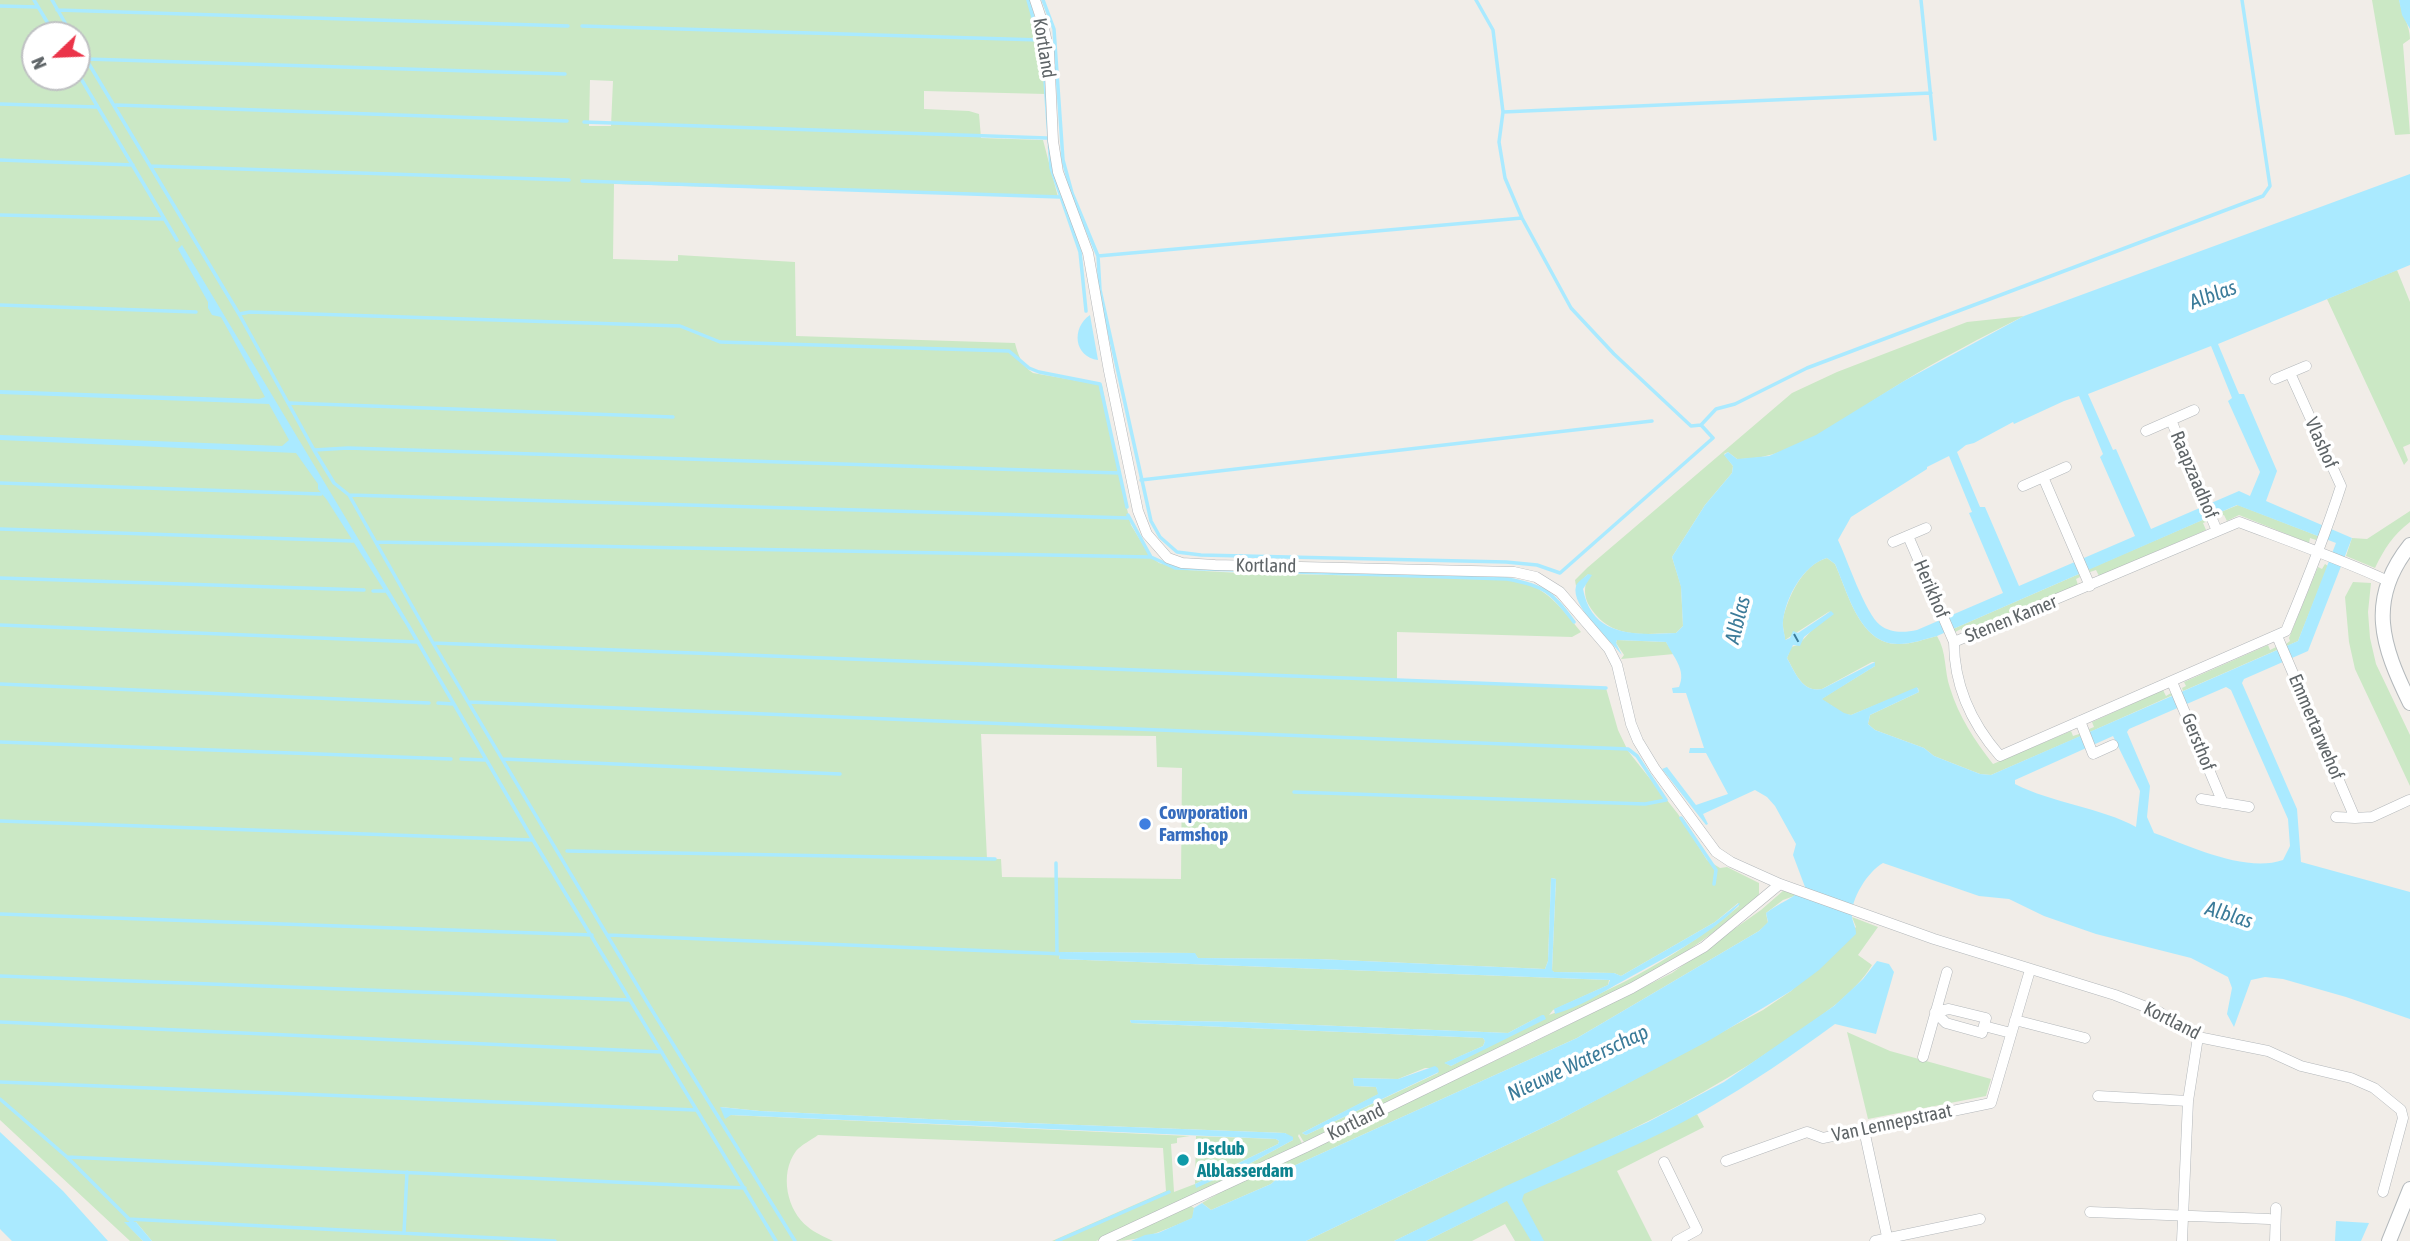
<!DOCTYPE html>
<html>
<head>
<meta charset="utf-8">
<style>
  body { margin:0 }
  #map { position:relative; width:2410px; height:1241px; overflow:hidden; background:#f1ede8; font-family:"Asap Condensed",sans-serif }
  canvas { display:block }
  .north { position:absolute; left:21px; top:21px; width:70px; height:70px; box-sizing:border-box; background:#fff; border:2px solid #bfc1c3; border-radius:50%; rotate:247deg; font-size:19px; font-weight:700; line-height:28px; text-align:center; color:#5f6568 }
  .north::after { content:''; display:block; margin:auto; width:24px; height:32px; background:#eb3449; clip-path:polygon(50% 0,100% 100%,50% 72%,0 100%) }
</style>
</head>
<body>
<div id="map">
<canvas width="2410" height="1241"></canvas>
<div class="north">N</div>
</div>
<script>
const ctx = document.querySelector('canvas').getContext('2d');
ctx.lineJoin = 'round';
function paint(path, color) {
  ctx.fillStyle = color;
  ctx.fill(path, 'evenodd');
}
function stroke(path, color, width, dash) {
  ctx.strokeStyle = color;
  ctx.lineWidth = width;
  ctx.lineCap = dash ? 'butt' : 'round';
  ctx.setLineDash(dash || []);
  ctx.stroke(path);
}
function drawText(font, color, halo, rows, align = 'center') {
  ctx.font = font + ' "Asap Condensed",sans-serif';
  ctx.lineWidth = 7;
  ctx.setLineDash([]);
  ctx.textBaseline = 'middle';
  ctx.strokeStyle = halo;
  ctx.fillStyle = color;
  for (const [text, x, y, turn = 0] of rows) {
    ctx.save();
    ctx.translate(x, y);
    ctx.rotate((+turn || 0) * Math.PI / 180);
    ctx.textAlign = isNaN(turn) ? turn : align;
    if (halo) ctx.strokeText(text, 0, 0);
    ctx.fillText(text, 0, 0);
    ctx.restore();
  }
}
paint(new Path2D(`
  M0,0H1030L1044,54L1046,94L924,91V109L969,111L979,114L981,138L1043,140L1058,197L614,184L613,259L678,261V255L795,262L796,336L1015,343C1018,355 1022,366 1033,373L1102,385L1124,497L1131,525L1150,556L1159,563L1187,570L1239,573L1515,579C1548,589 1560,606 1581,632L1572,637L1397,632V681L1606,688L1618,730L1628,751L1678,814L1707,860L1720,868L1727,867L1759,883V894L1752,905L1676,959L1639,980L1305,1144L1299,1134L1298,1136L1303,1145L1179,1204L1096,1241H1052L1166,1191L1163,1148L818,1135C811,1140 801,1145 796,1151C779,1174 787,1211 808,1227C815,1233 825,1237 833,1241H152L136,1222H125L143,1241H130L0,1120ZM35,35H77V77H35ZM590,80L613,81L611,126H589ZM981,734L1156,736L1157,767L1182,768L1181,879L1002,877L1001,859H987ZM1551,878L1556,879L1552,971L1554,972L1614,973L1621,976L1715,922L1738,903L1739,906C1684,953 1616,990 1549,1015L1553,1010L1608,985L1609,980L1059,959L1060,952L1194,953L1198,958L1317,959L1545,969L1548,961ZM1542,1015L1451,1066L1445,1063L1483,1046L1485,1041L1483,1038L1131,1023L1130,1020L1241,1022L1508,1033ZM1425,1068H1438V1073L1306,1135L1302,1133L1379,1094L1376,1087L1354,1086L1353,1078L1398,1079ZM721,1107L760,1111L950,1120L1285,1133L1293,1140L1249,1164L1197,1187L1195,1184L1278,1144L1279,1141L1276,1139L1196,1136L1195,1184L1174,1192L1171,1144L1177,1143V1138L1190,1136L730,1115L727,1117Z
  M2372,0H2399C2402,13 2410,26 2410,39L2403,44L2410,134L2395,135Z
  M2397,270L2410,302V444L2403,447L2408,460L2404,465L2327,299Z
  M2024,316C1982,337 1940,359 1901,383C1853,412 1794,461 1737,459L1728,452L1724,454L1733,466L1732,473L1705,505L1672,557L1681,586L1683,626L1676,633C1644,634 1612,639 1592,610C1583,597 1584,589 1588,574L1576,586L1575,580L1587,568L1792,393L1837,372L1967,322Z
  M2238,505L2318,536L2316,540L2310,538L2309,543L2239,515L2227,521L2224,515L2218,517L2216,514Z
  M2410,511V522C2393,535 2384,549 2375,568L2346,556L2352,538L2367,539Z
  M2207,518L2208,521L2203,523L2206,530L2099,576L2096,570L2090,572L2089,569Z
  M1827,558L1835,564C1848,593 1860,645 1899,644C1912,644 1925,639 1937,636C1947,652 1944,671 1950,688C1959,717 1975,741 1993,764L2071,731L2073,736L2079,734L2081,736L1991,775L1980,774L1934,756L1924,748L1875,730L1868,724L1870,715L1919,692L1918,688L1851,715L1844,714L1821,699L1875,666V662H1872L1822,689C1802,693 1795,672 1787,658L1791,647L1798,645L1830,611L1785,640C1785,636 1782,626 1783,619C1788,597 1803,564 1827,558Z
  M2325,564L2328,566L2298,641L2287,646L2286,644L2290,641L2289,638L2318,567L2322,569Z
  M2079,574L2080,577L2076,579L2078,585L1963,635L1961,629L1955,632L1953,629Z
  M2353,582L2371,583L2368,612L2370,638L2376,664L2410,735V786L2355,669L2349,642L2345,597Z
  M1617,640L1666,642L1674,654L1621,659L1624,655L1616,643Z
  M2268,645L2270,650L2276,647L2277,650L2183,691L2182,688L2186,686L2184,682Z
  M2163,690L2166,696L2171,693L2173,695L2090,732L2089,729L2094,727L2092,722Z
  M1784,890L1797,895L1783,900L1766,913L1768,923L1759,931L1577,1038L1289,1168L1271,1184L1211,1210L1202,1203L1226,1189L1524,1047L1672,973L1761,910Z
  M1852,917L1878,927L1858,955L1872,965C1855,993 1825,1013 1798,1032C1736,1076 1672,1111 1603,1143L1610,1156L1697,1114L1704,1127L1617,1171L1652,1241H1515L1505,1224L1472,1241H1426L1498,1205L1492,1194L1394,1241H1306L1559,1120L1763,1010L1791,991L1856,927Z
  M1847,1032L1890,1051L1991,1079L1986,1096L1868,1119Z
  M1191,1206L1194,1208L1193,1218C1167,1229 1142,1241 1114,1241Z`), '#cbe8c5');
paint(new Path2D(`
  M2399,0H2410V29L2402,15Z
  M2410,174V265L2218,344L2239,394H2244L2277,471L2266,501L2352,538L2308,651L2244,679L2242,683L2297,809L2301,862L2410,892V1019L2346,997L2283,979L2265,977L2251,980L2234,1027L2227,1014L2232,988L2228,977L2191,958L2096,934L2044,916L2009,899L1979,896L1883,863C1868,871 1850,900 1852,917C1853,923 1856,927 1856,934L1819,970L1791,991L1710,1040L1559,1120L1306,1241H1131L1145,1235L1158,1233L1192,1218L1194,1208L1202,1203L1211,1210L1271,1184L1289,1168L1577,1038L1759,931L1768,922L1766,913C1779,903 1794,898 1805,887L1793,855L1796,844L1775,806L1767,797L1755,790L1703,814L1708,824L1706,825L1662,769L1667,767L1696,805L1728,794L1706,753H1689L1690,748H1704L1686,693H1673L1672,688L1679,687C1687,670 1673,657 1666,642L1617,640L1616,643L1622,655C1610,640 1570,606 1576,586C1577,582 1584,578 1588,574L1592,575L1583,589C1592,638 1637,635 1676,633L1683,626L1681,587L1672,557L1705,505L1732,473L1733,466L1724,455L1728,452L1737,459L1769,456L1816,435L1904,381L2024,316ZM2211,346L2232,398L2228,401L2260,472L2250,496L2239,491L2151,529L2116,449L2113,450L2088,394ZM2079,396L2103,454L2100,457L2135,536L2019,586L1985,507H1980L1957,452L1966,445L1974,443L2013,422L2014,424L2064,401ZM1949,456L1972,512L1969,513L2003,593L1917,630C1904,633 1890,633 1880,625C1865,613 1847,559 1838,540L1851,517L1927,469V467ZM2237,505L2336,543L2298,641L1991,775L1980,774L1934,756L1924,748L1875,730L1868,724L1870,715L1919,692L1917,687L1851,715L1844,713L1822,699L1875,666V662L1822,689C1802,693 1795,672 1787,658L1793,645L1800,646L1804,637L1834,614L1831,611L1798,633L1793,631L1790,638L1785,640C1786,638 1782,628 1783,621C1786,597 1803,565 1827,558L1835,564C1848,593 1860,645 1899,644C1912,644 1925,639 1937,636ZM2226,687L2231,690L2288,819L2290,846L2283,860C2245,873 2190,846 2154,833L2147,817L2150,786L2127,732L2129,729ZM2113,736L2140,791L2136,827C2102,808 2052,803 2015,784V780Z
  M182,245L410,625H406L327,500L318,489V484L296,453L0,440V435L282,446L289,440L269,404L0,394V390L259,399L265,397L221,317L212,315L208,308V302L178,249Z
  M1090,315L1098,360C1074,357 1071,328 1090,315Z
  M1551,878L1556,879L1552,970L1554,972L1614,973L1621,976L1715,922L1739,903L1740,904C1707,938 1664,958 1623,981C1601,993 1580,1007 1555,1014L1554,1009L1608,985L1610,980L1059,959L1060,952L1195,953L1198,958L1317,959L1545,969L1548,961Z
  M1877,961L1889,964L1894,972L1876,1034L1835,1024C1793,1055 1750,1084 1705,1110C1647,1143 1584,1167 1524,1194L1522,1200L1544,1241H1531L1507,1201L1426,1241H1394L1506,1186L1648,1122L1724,1082L1834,1006L1863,979Z
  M1542,1015H1544L1546,1019L1451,1066L1444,1063L1483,1046L1485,1041L1483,1038L1131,1023L1130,1020L1241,1022L1508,1033Z
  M1435,1066L1438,1068L1439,1072L1306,1135L1302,1133L1378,1094L1376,1087L1354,1086L1353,1078L1398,1079Z
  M720,1107L760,1111L950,1120L1285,1133L1293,1137V1140L1249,1164L1196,1188L1195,1184L1278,1144L1279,1141L1276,1139L731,1115L725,1119Z
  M0,1132L63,1191L108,1241H12L0,1229Z
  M2336,1221L2369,1223L2361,1241H2335Z
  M124,1222H136L152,1241H143Z`), '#aaeaff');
stroke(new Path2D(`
  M34,0L55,35
  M52,0L72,35
  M1028,0L1043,52L1051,168L1080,252L1086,311
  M1043,0L1054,29L1063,160L1072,193L1098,256L1100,290L1151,521L1160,537L1177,552L1201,555L1506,562L1537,565L1560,573L1713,438L1701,425
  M1476,0L1493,30L1503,112L1499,142L1505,178L1522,218L1571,308L1614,354L1691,426L1701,425L1716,409L1735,404L1807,368L2263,196L2270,186L2242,0
  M1921,0L1935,139
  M0,6L38,7
  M57,10L568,26
  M582,26L1040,40
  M77,44L239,314L314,450L334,483L349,495L433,643L650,1007L795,1241
  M86,59L565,74
  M77,72L177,240
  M0,104L97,107
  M116,105L567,121
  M1503,112L1931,93
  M584,122L1047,138
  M0,160L133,165
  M150,166L569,180
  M582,181L1060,197
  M0,215L164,219
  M1098,256L1522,218
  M0,305L196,312
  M239,314L250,312L680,326L720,342L1009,351L1029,368L1039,372L1100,384L1127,507
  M289,403L673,417
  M314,450L348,448L1119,473
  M1141,480L1652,421
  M0,483L321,494
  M349,495L1129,518
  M1128,515L1151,557L1175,568L1507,579C1545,586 1551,591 1574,622
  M0,529L353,541
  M376,542L1151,557
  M0,578L364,590
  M373,591H385
  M0,625L418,642
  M408,625L533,840L776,1241
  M433,643L1606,688
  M0,684L429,703
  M469,702L1628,749L1637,756L1666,800L1645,804L1294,792
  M438,703L454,704
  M0,742L451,759
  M461,759L485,760
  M503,759L840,774
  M1681,818L1716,870L1714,884
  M0,821L533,840
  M567,851L995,859
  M1056,863L1057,954
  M0,914L592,935
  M608,935L1064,954
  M0,976L630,1000
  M0,1022L662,1052
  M0,1082L696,1110
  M0,1099L67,1157L132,1222
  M67,1157L745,1188
  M128,1219L555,1241
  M404,1233L407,1172
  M1057,1241L1169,1192`), '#aaeaff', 3.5);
stroke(new Path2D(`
  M1794,634L1799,643`), '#3b7b99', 2, [9, 7]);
const street = new Path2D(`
  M1035,0L1043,24L1049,52L1053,141L1058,172L1088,253L1109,371L1138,511L1147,534L1168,558L1182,563L1215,565L1514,572L1536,577L1560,592L1609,649L1617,665L1631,724L1638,741L1655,769L1716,852L1731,862L1780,884L1934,939L2115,995L2159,1012L2198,1037L2268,1051L2301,1066L2351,1078L2374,1088L2401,1110L2403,1118L2383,1192
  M2290,373L2341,486C2325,536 2306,583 2286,631L2000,756C1972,724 1954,685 1954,642L2239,522C2289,541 2340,559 2388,581
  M2275,379L2306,366
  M2171,420L2217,531
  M2146,431L2194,410
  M2043,477L2090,586
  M2023,486L2066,467
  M1908,536L1954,642
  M1893,542L1926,528
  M2277,636L2355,818L2372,817L2409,800
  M2172,682L2223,803
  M2080,721L2093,754L2113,745
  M2201,799L2249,807
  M2336,817L2355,818
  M1949,1009L1986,1018L1982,1033L1946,1023L1935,1012Z
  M2015,1020L2085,1038
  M1984,1026L2011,1033
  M1923,1057L1947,972
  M2098,1096L2188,1101
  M1864,1130L1888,1241
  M1726,1161L1807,1132L1823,1138L1991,1103L2030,970
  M1664,1162L1697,1230L1677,1241
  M2090,1212L2269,1219
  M1104,1241L1306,1147L1632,988L1704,947L1780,884
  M1875,1241L1980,1219
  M2182,1241L2188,1101L2198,1037
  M2275,1241L2276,1208`);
const secondary = new Path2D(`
  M2410,545C2366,600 2382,646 2410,703
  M2389,1241L2410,1189`);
stroke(street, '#b3b7ba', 11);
stroke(secondary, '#b4b9bc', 16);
stroke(street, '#fff', 10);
stroke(secondary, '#fff', 14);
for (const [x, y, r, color] of [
  [1145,824,7,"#3f7fe0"],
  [1183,1160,7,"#0f9aa8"]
]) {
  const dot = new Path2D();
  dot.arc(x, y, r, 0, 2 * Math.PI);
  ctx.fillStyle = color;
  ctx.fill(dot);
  stroke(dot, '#fff', 2.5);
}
drawText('19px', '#5f6568', '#fff', [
  ["Kortland",1044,48,81],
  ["Vlashof",2321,443,66],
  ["Raapzaadhof",2194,475,67],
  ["Kortland",1266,566,1],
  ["Herikhof",1931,589,67],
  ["Stenen Kamer",2011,619,-22],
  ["Emmertarwehof",2316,727,67],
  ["Gersthof",2198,742,68],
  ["Kortland",2172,1021,27],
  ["Kortland",1356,1122,-26],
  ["Van Lennepstraat",1892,1123,-12]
]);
drawText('bold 19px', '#366cbe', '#fff', [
  ["Cowporation",1159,813],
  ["Farmshop",1159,835]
], 'left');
drawText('bold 19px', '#0d838f', '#fff', [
  ["IJsclub",1197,1149],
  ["Alblasserdam",1197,1171]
], 'left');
drawText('italic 21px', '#3b7b99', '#fff', [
  ["Alblas",2213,295,-20],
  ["Alblas",1738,620,-76],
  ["Alblas",2229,915,17],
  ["Nieuwe Waterschap",1578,1063,-25]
]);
</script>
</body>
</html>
